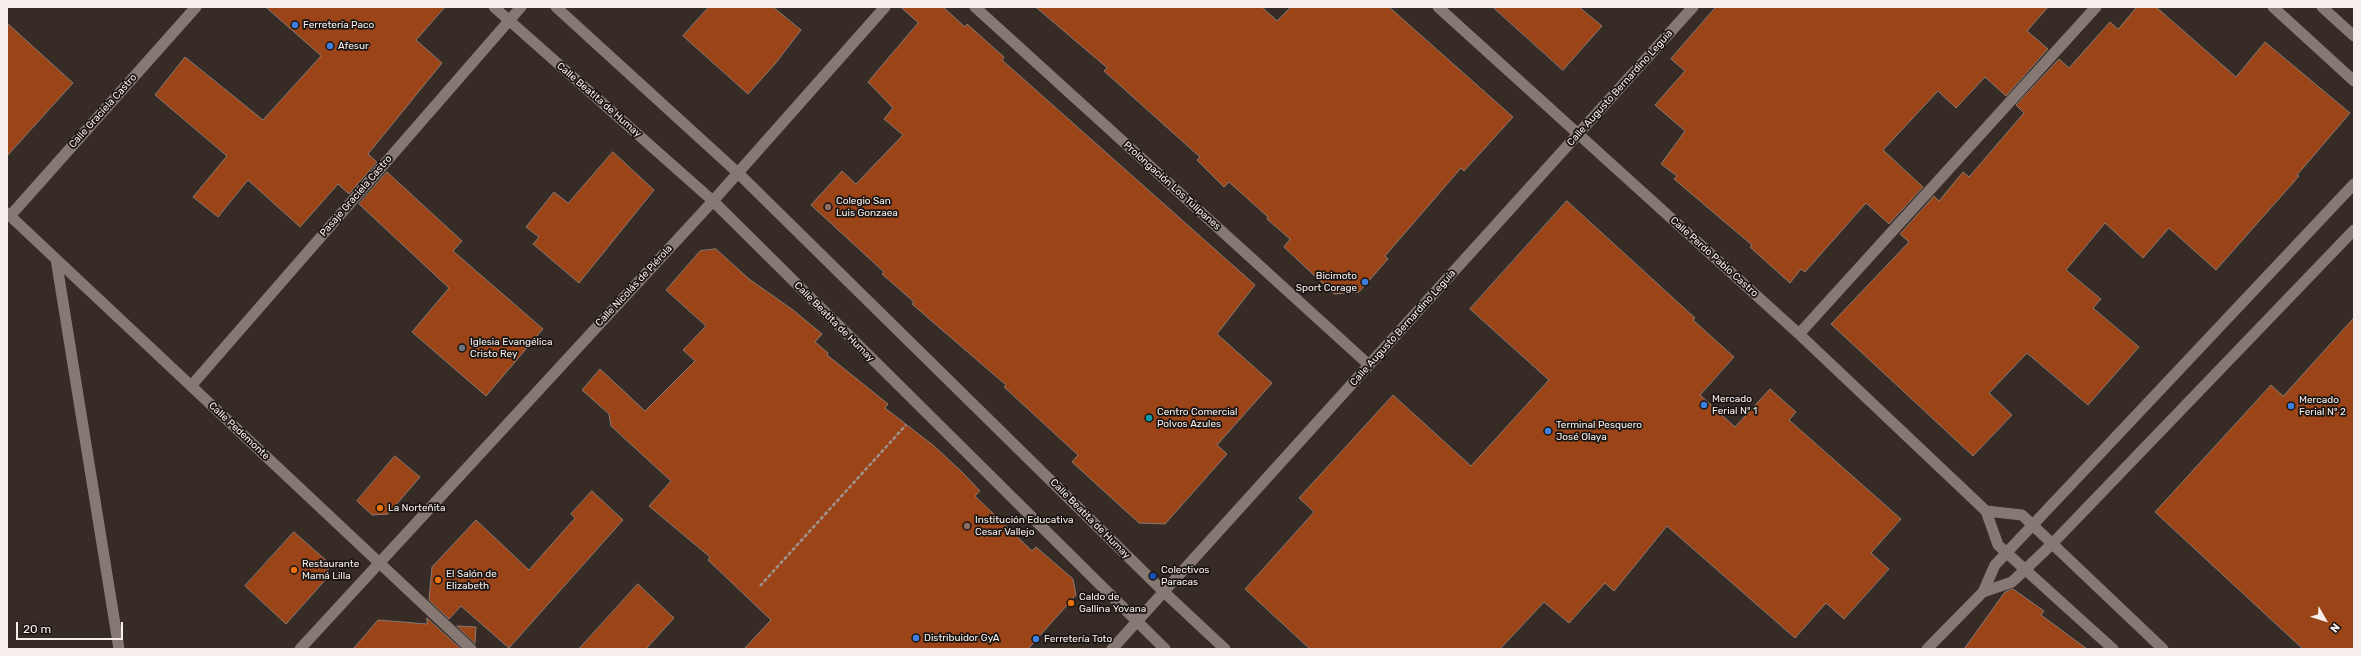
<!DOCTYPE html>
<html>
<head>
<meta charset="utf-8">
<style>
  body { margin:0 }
  #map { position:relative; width:2361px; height:656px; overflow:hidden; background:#372b26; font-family:Rubik,sans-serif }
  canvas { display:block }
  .frame { position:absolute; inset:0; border:8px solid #f7efec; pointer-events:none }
  .north { position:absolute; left:2305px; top:600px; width:40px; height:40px; -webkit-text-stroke:3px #1a1513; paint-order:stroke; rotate:129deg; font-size:11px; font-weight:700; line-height:16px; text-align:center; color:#f7efec }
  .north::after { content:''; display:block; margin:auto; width:14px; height:18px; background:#f7efec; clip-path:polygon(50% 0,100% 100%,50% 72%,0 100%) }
  .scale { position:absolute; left:16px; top:622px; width:107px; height:18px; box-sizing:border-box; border:2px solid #f7efec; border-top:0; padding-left:5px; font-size:12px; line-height:14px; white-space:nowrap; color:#f7efec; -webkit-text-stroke:3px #1a1513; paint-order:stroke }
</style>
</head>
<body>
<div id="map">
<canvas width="2361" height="656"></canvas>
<div class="frame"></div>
<div class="north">N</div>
<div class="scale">20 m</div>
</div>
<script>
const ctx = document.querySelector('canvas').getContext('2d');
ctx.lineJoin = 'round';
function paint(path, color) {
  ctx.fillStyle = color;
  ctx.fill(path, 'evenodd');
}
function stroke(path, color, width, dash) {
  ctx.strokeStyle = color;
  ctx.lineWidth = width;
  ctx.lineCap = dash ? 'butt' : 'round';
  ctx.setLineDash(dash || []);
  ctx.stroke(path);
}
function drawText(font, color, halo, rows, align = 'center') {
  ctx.font = font + ' Rubik,sans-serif';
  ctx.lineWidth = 3.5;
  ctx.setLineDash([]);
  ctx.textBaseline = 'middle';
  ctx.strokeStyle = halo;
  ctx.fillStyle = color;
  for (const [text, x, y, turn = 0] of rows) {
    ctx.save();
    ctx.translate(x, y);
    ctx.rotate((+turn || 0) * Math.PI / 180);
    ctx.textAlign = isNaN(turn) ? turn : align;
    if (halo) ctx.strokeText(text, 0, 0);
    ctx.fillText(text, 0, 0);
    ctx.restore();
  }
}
const building = new Path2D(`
  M266,7H445L416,40L442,63L368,154L377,162L349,194L338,184L300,227L248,180L218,217L193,197L227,156L155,95L185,57L263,120L321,56Z
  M709,7H773L801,30L775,64L748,94L683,36Z
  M901,7H943L965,27L967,24L1004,57L1002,60L1255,285L1217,334L1272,383L1217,445L1227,454L1165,524L1139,523L1072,462L1078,455L1004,387L1006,385L912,304L914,302L882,274L884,272L811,205L842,171L856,184L903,135L884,119L893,108L868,82L918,23Z
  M1036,7H1262L1277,21L1291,7H1389L1513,117L1464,171L1461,168L1385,256L1388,259L1359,292L1334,294L1284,247L1290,239L1267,219L1268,217L1229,182L1224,187L1197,160L1200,157L1104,71L1107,68Z
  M1493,7H1579L1602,26L1563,70Z
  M1716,7H2048L2027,31L2048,49L2006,96L1985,77L1956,108L1938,91L1883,150L1923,187L1889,224L1866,203L1805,272L1801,269L1790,283L1750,247L1752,245L1674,179L1677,176L1661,164L1685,131L1655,105L1685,71L1671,59Z
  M2137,7H2156L2236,77L2265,42L2350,113L2297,175L2299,176L2216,270L2169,228L2143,258L2105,223L2066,270L2101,299L2093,308L2139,347L2088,405L2027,353L1989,393L2012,415L1973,456L1831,324L1909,242L1900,234L1934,196L1939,201L1963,172L1969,177L2024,113L2016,105L2059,59L2069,68L2110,22L2118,29Z
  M7,23L73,83L7,156Z
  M613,152L654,190L579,283L533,244L539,237L526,227L554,192L568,203Z
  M387,172L462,241L453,251L543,329L486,396L412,332L449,288L359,204Z
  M1567,201L1695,318L1693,320L1734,357L1700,395L1735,427L1770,389L1796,412L1789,420L1901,519L1871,553L1889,569L1844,619L1826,603L1795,638L1667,526L1614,591L1605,583L1569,623L1544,602L1500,649H1310L1245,589L1314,512L1299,498L1393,395L1471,466L1549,380L1470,309Z
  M716,249L749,279L793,310L822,334L815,342L828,353L827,355L888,404L885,408L934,446L963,473L980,491L975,496L1032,551L1036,547L1073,579L1076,595L1028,649H744L771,620L708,560L710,557L649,506L671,481L611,426L609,414L582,390L600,369L645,411L695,361L683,350L706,326L666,290L700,251Z
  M2354,318V649H2303L2155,512L2271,385L2283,396Z
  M395,456L420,477L388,514L372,515L357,501Z
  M592,491L623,520L509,648L461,606L449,619L429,600L432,567L476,520L529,570L575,518L571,514Z
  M294,532L329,563L327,578L286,624L245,586Z
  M638,584L674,618L646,649H579Z
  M2013,589L2044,611L2041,615L2087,649H1964L2005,592Z
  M427,618L461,649H353L378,620L427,624Z
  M457,626L476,627L475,643Z`);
paint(building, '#9b4418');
stroke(building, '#887a74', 1);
stroke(new Path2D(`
  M760,586L906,425`), '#9e9490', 2.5, [4, 2]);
stroke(new Path2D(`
  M494,7L713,201L1165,649
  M556,7L738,173L1164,592L1225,649
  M975,7L1369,365
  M1438,7L1799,334L1986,511
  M2273,7L2354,81
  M2322,7L2354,36
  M2354,184L1995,565L1983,592L2012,582L2052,544L2354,230
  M7,213L471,649
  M10,216L196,7
  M56,259L119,649
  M1799,334L2096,7
  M191,386L521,7
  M300,649L713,201L885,7
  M1112,649L1693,7
  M1927,649L1983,592
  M2113,649L1998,545L1986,511L2022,515L2163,649`), '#867873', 11);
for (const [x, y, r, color] of [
  [295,25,4,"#3f7fe0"],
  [330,46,4,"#3f7fe0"],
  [828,207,4,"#8d6e63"],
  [1365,282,4,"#3f7fe0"],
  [462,348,4,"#6b7280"],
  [1704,405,4,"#3f7fe0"],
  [2291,406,4,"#3f7fe0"],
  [1149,418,4,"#0f9aa8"],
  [1548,431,4,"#3f7fe0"],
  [380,508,4,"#e8710a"],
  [967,526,4,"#8d6e63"],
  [294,570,4,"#e8710a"],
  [1153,576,4,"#1a4fb4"],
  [438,580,4,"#e8710a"],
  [1071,603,4,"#e8710a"],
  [916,638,4,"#3f7fe0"],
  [1036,639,4,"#3f7fe0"]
]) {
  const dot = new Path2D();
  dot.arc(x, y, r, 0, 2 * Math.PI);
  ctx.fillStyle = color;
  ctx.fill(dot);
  stroke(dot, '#1a1513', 1.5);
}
drawText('10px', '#f7efec', '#1a1513', [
  ["Ferretería Paco",303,25],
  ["Afesur",338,46],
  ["Colegio San",836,201],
  ["Luis Gonzaea",836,213],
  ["Bicimoto",1357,276,"right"],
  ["Sport Corage",1357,288,"right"],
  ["Iglesia Evangélica",470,342],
  ["Cristo Rey",470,354],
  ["Mercado",1712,399],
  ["Ferial Nº 1",1712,411],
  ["Mercado",2299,400],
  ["Ferial Nº 2",2299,412],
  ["Centro Comercial",1157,412],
  ["Polvos Azules",1157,424],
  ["Terminal Pesquero",1556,425],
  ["José Olaya",1556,437],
  ["La Norteñita",388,508],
  ["Institución Educativa",975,520],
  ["Cesar Vallejo",975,532],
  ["Restaurante",302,564],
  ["Mamá Lilla",302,576],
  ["Colectivos",1161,570],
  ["Paracas",1161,582],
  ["El Salón de",446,574],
  ["Elizabeth",446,586],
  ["Caldo de",1079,597],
  ["Gallina Yovana",1079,609],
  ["Distribuidor GyA",924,638],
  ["Ferretería Toto",1044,639]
], 'left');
drawText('10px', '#f7efec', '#1a1513', [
  ["Calle Augusto Bernardino Leguía",1620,88,-48],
  ["Calle Beatita de Humay",599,100,41],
  ["Calle Graciela Castro",103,111,-48],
  ["Prolongación Los Tulipanes",1172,186,42],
  ["Pasaje Graciela Castro",356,196,-49],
  ["Calle Perdo Pablo Castro",1714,257,42],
  ["Calle Nicolás de Piérola",634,286,-47],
  ["Calle Beatita de Humay",834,322,45],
  ["Calle Augusto Bernardino Leguía",1403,328,-48],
  ["Calle Pedemonte",239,431,43],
  ["Calle Beatita de Humay",1090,519,45]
]);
</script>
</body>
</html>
